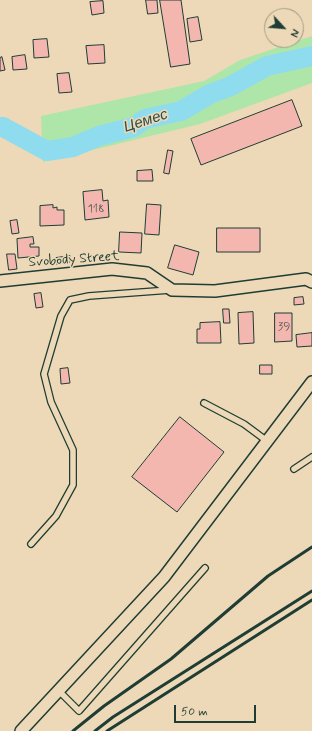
<!DOCTYPE html>
<html>
<head>
<meta charset="utf-8">
<style>
  body { margin:0 }
  #map { position:relative; width:312px; height:731px; overflow:hidden; background:#edd9b7; font-family:Mynerve,sans-serif }
  canvas { display:block }
  .north { position:absolute; left:264px; top:8px; width:40px; height:40px; box-sizing:border-box; background:#edd9b7; border:1px solid #9b9b83; border-radius:50%; rotate:116deg; font-size:11px; font-weight:700; line-height:16px; text-align:center; color:#1f3d34 }
  .north::after { content:''; display:block; margin:auto; width:14px; height:18px; background:#1f3d34; clip-path:polygon(50% 0,100% 100%,50% 72%,0 100%) }
  .scale { position:absolute; left:174px; top:705px; width:82px; height:18px; box-sizing:border-box; border:2px solid #1f3d34; border-top:0; padding-left:5px; font-size:12px; line-height:14px; white-space:nowrap; color:#1f3d34; -webkit-text-stroke:3px #edd9b7; paint-order:stroke }
</style>
</head>
<body>
<div id="map">
<canvas width="312" height="731"></canvas>
<div class="north">N</div>
<div class="scale">50 m</div>
</div>
<script>
const ctx = document.querySelector('canvas').getContext('2d');
ctx.lineJoin = 'round';
function paint(path, color) {
  ctx.fillStyle = color;
  ctx.fill(path, 'evenodd');
}
function stroke(path, color, width, dash) {
  ctx.strokeStyle = color;
  ctx.lineWidth = width;
  ctx.lineCap = dash ? 'butt' : 'round';
  ctx.setLineDash(dash || []);
  ctx.stroke(path);
}
function drawText(font, color, halo, rows, align = 'center') {
  ctx.font = font + ' Mynerve,sans-serif';
  ctx.lineWidth = 3;
  ctx.setLineDash([]);
  ctx.textBaseline = 'middle';
  ctx.strokeStyle = halo;
  ctx.fillStyle = color;
  for (const [text, x, y, turn = 0] of rows) {
    ctx.save();
    ctx.translate(x, y);
    ctx.rotate((+turn || 0) * Math.PI / 180);
    ctx.textAlign = isNaN(turn) ? turn : align;
    if (halo) ctx.strokeText(text, 0, 0);
    ctx.fillText(text, 0, 0);
    ctx.restore();
  }
}
paint(new Path2D(`
  M312,36V83L200,124L43,162L41,116L204,81L240,60Z`), '#aee5a9');
stroke(new Path2D(`
  M0,127H3L47,151L73,147L99,136L134,127L145,119L181,111L210,94L231,86L267,66L312,56`), '#90dcef', 20);
const building = new Path2D(`
  M146,0H157L158,13L148,14Z
  M160,0H181L190,64L171,67Z
  M103,1L104,13L92,15L90,2Z
  M198,17L202,40L190,42L187,19Z
  M47,39L49,57L34,58L33,40Z
  M104,45L105,63L88,64L86,46Z
  M25,55L27,69L13,70L12,57Z
  M2,57L5,70L0,71V58Z
  M69,73L72,92L59,93L57,74Z
  M292,100L302,126L201,165L191,139Z
  M168,150L173,151L169,174L164,173Z
  M152,170L153,181H137V171Z
  M102,190L103,201L108,200L109,217L85,220L83,192Z
  M147,204L161,205L159,235L145,234Z
  M53,205V208L57,207V210H64V225L40,226V206Z
  M17,220L19,233L12,234L10,221Z
  M217,228H260V252H217Z
  M120,232L142,233L141,253L119,252Z
  M33,237L34,244H30V247H39V256L18,258L17,239Z
  M175,245L199,252L193,275L168,268Z
  M7,254H15L17,269L9,270Z
  M70,256V262L56,264V258Z
  M41,293L43,307L36,308L34,294Z
  M303,297L304,304L294,305V298Z
  M223,309H229L230,323H224Z
  M253,312L254,343L239,344L238,313Z
  M275,313H292V341L275,342Z
  M220,322L221,343H197V329H200V323Z
  M312,333V346L297,347L296,335Z
  M260,365H272V374H260Z
  M68,368L70,383L61,384L60,369Z
  M180,417L224,452L177,512L132,477Z`);
paint(building, '#f3b7b0');
stroke(building, '#1f3d34', 1);
const service = new Path2D(`
  M204,403L244,424L267,441
  M294,469L312,457
  M31,544L56,516L73,485V450L51,402L44,374L61,316L70,300L89,296L170,290
  M58,690L79,711L205,568`);
const minor = new Path2D(`
  M0,281L112,269L147,273L172,290L215,291L306,279L312,282
  M21,731L164,577L312,382`);
stroke(service, '#1f3d34', 8);
stroke(minor, '#1f3d34', 14);
stroke(service, '#edd9b7', 5.5);
stroke(minor, '#edd9b7', 11);
stroke(new Path2D(`
  M73,731L104,706L171,659L268,576L312,547
  M95,731L113,717L312,591
  M107,731L312,600`), '#1f3d34', 3);
drawText('12px', '#545c53', null, [
  ["118",96,209],
  ["39",284,327]
]);
drawText('14px', '#1f3d34', '#edd9b7', [
  ["Svobody Street",74,260,-4]
]);
drawText('italic 15px', '#2a4d47', '#edd9b7', [
  ["Цемес",146,122,-18]
]);
</script>
</body>
</html>
